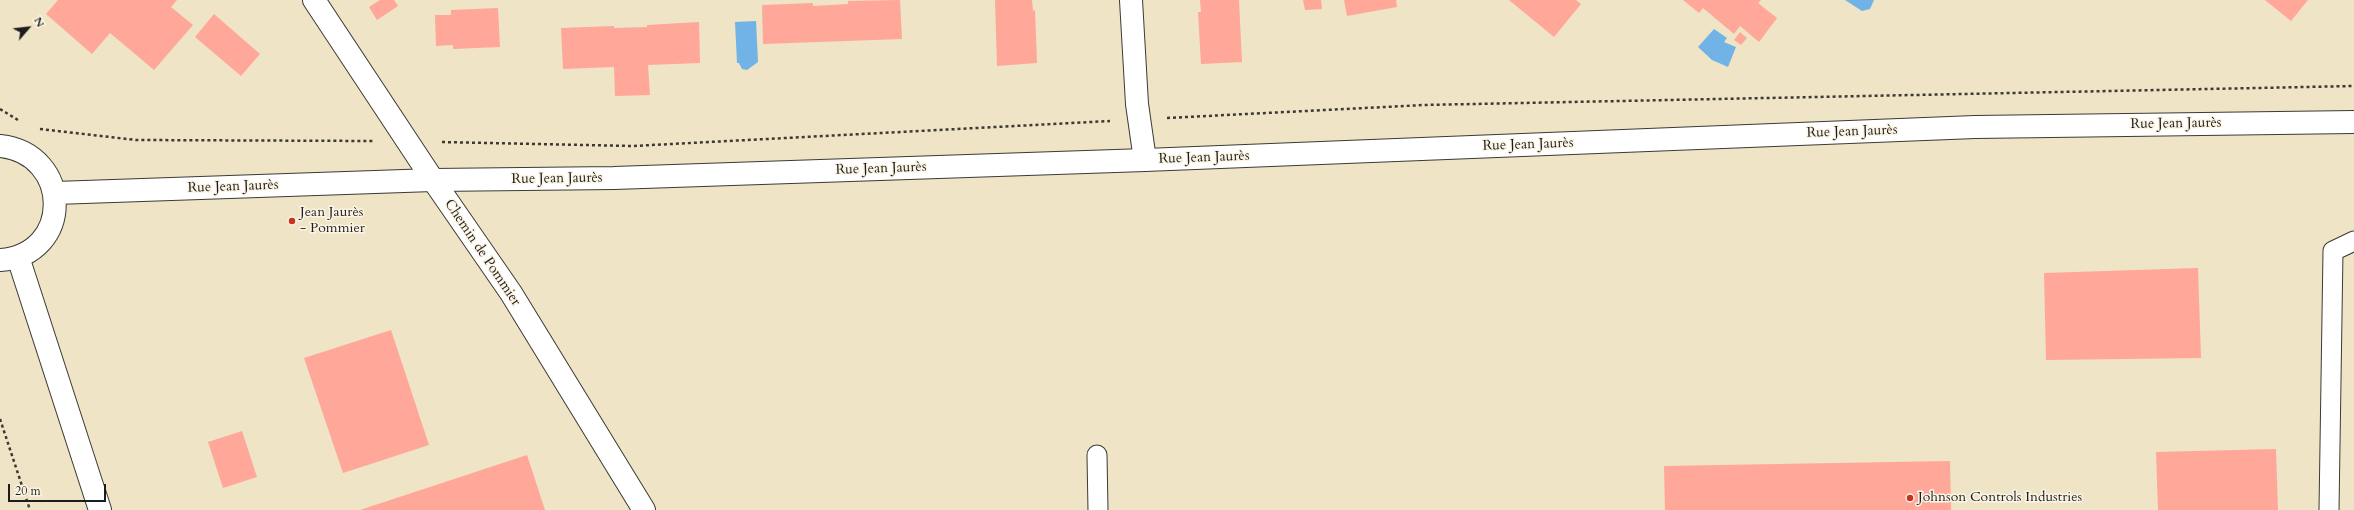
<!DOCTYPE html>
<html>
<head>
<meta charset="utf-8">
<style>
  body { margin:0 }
  #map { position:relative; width:2354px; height:510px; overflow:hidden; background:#efe4c5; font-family:Cardo,serif }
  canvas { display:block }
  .north { position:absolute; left:8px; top:8px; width:40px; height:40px; -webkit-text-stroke:3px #fcf5e5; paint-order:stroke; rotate:62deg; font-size:11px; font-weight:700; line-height:16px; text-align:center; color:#1c1c1c }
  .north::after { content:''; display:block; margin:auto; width:14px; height:18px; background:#1c1c1c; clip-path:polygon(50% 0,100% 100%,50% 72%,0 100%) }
  .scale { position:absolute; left:8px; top:484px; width:98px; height:18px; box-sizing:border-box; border:2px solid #1c1c1c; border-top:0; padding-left:5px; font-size:12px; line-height:14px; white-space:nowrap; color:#1c1c1c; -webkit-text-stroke:3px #fcf5e5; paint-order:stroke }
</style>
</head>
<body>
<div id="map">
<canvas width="2354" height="510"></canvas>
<div class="north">N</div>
<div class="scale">20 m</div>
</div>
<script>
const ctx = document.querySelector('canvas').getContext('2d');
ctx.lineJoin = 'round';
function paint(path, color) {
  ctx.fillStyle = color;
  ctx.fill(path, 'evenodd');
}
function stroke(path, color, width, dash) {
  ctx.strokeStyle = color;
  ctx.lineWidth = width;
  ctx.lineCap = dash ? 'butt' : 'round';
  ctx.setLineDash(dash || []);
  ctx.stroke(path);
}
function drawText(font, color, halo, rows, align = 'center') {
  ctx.font = font + ' Cardo,serif';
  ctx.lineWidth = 3;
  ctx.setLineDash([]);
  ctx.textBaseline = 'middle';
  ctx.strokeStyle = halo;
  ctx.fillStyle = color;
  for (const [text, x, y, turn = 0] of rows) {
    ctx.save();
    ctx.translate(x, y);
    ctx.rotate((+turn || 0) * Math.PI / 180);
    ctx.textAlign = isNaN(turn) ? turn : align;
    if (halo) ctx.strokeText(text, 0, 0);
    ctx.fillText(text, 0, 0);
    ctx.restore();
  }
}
paint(new Path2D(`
  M1845,0H1874L1870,9L1862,11Z
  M756,21L758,62L747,70L742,69L739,63H737L735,22Z
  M1714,29L1727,38L1724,42L1736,47L1728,67L1712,60L1698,47Z`), '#71b3e6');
paint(new Path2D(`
  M58,0H177L171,7L193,25L154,70L110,33L92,54L46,14Z
  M380,0H394L398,6L377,20L369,7Z
  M900,0L902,39L763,44L762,5L813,3V6L848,4V1Z
  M995,0H1032L1033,11L1035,10L1037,63L997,66Z
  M1200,0H1239L1242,62L1201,64L1198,12H1201Z
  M1303,0H1321L1322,9L1305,10Z
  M1344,0H1396L1397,7L1347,16Z
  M1509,0H1576L1581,4L1554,37Z
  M1683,0H1761L1758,3L1777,18L1759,42L1740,26L1734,34L1703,8L1699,13Z
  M2265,0H2308L2291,21Z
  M498,8L500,47L453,49V45L436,46L435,15H451V10Z
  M214,14L260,54L241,76L195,37Z
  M699,22L700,63L648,65L650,95L615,96L614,67L563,69L561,28L614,26V28L647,27V25Z
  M1740,32L1747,38L1741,45L1734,40Z
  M2198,268L2201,358L2046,360L2044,273Z
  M391,330L429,445L343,473L304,358Z
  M242,431L257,477L223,488L208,442Z
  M2276,449L2278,510H2158L2156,452Z
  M527,455L545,510H360Z
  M1950,461L1951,510H1665L1664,466Z`), '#ffa798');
const service = new Path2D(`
  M1097,455L1098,510
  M2329,510L2333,251L2354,241`);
const minor = new Path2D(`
  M314,0L433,180L511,293L644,510
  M1131,0L1137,104L1145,160`);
const tertiary = new Path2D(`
  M18,257L100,510`);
const secondary = new Path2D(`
  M0,146C73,154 73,255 0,260
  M55,193L433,180L614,178L1145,160L1975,127L2354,122`);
stroke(service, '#3c3a35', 21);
stroke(minor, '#3c3a35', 24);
stroke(tertiary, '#3c3a35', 24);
stroke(secondary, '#3c3a35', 24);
stroke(new Path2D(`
  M0,109L18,120
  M1167,118L1424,105L2354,86
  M40,129L136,140L373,141
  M442,142L633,146L1110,121
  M0,419L30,510`), '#3c3a35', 2.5, [3, 3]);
stroke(service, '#fff', 19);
stroke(minor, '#fff', 22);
stroke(tertiary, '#fff', 22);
stroke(secondary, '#fff', 22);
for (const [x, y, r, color] of [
  [292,221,4,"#c8321e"],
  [1910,498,4,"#c8321e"]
]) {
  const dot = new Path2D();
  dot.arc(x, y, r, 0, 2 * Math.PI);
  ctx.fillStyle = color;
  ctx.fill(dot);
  stroke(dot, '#fcf5e5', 1.5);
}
drawText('14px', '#1c1c1c', '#fcf5e5', [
  ["Rue Jean Jaurès",2176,124,-1],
  ["Rue Jean Jaurès",1852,132,-2],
  ["Rue Jean Jaurès",1528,145,-2],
  ["Rue Jean Jaurès",1204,158,-2],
  ["Rue Jean Jaurès",881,169,-2],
  ["Rue Jean Jaurès",557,179,-1],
  ["Rue Jean Jaurès",233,187,-2],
  ["Chemin de Pommier",482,253,56]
]);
drawText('14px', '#1c1c1c', '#fcf5e5', [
  ["Jean Jaurès",300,213],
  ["- Pommier",300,229],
  ["Johnson Controls Industries",1918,498]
], 'left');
</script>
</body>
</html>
